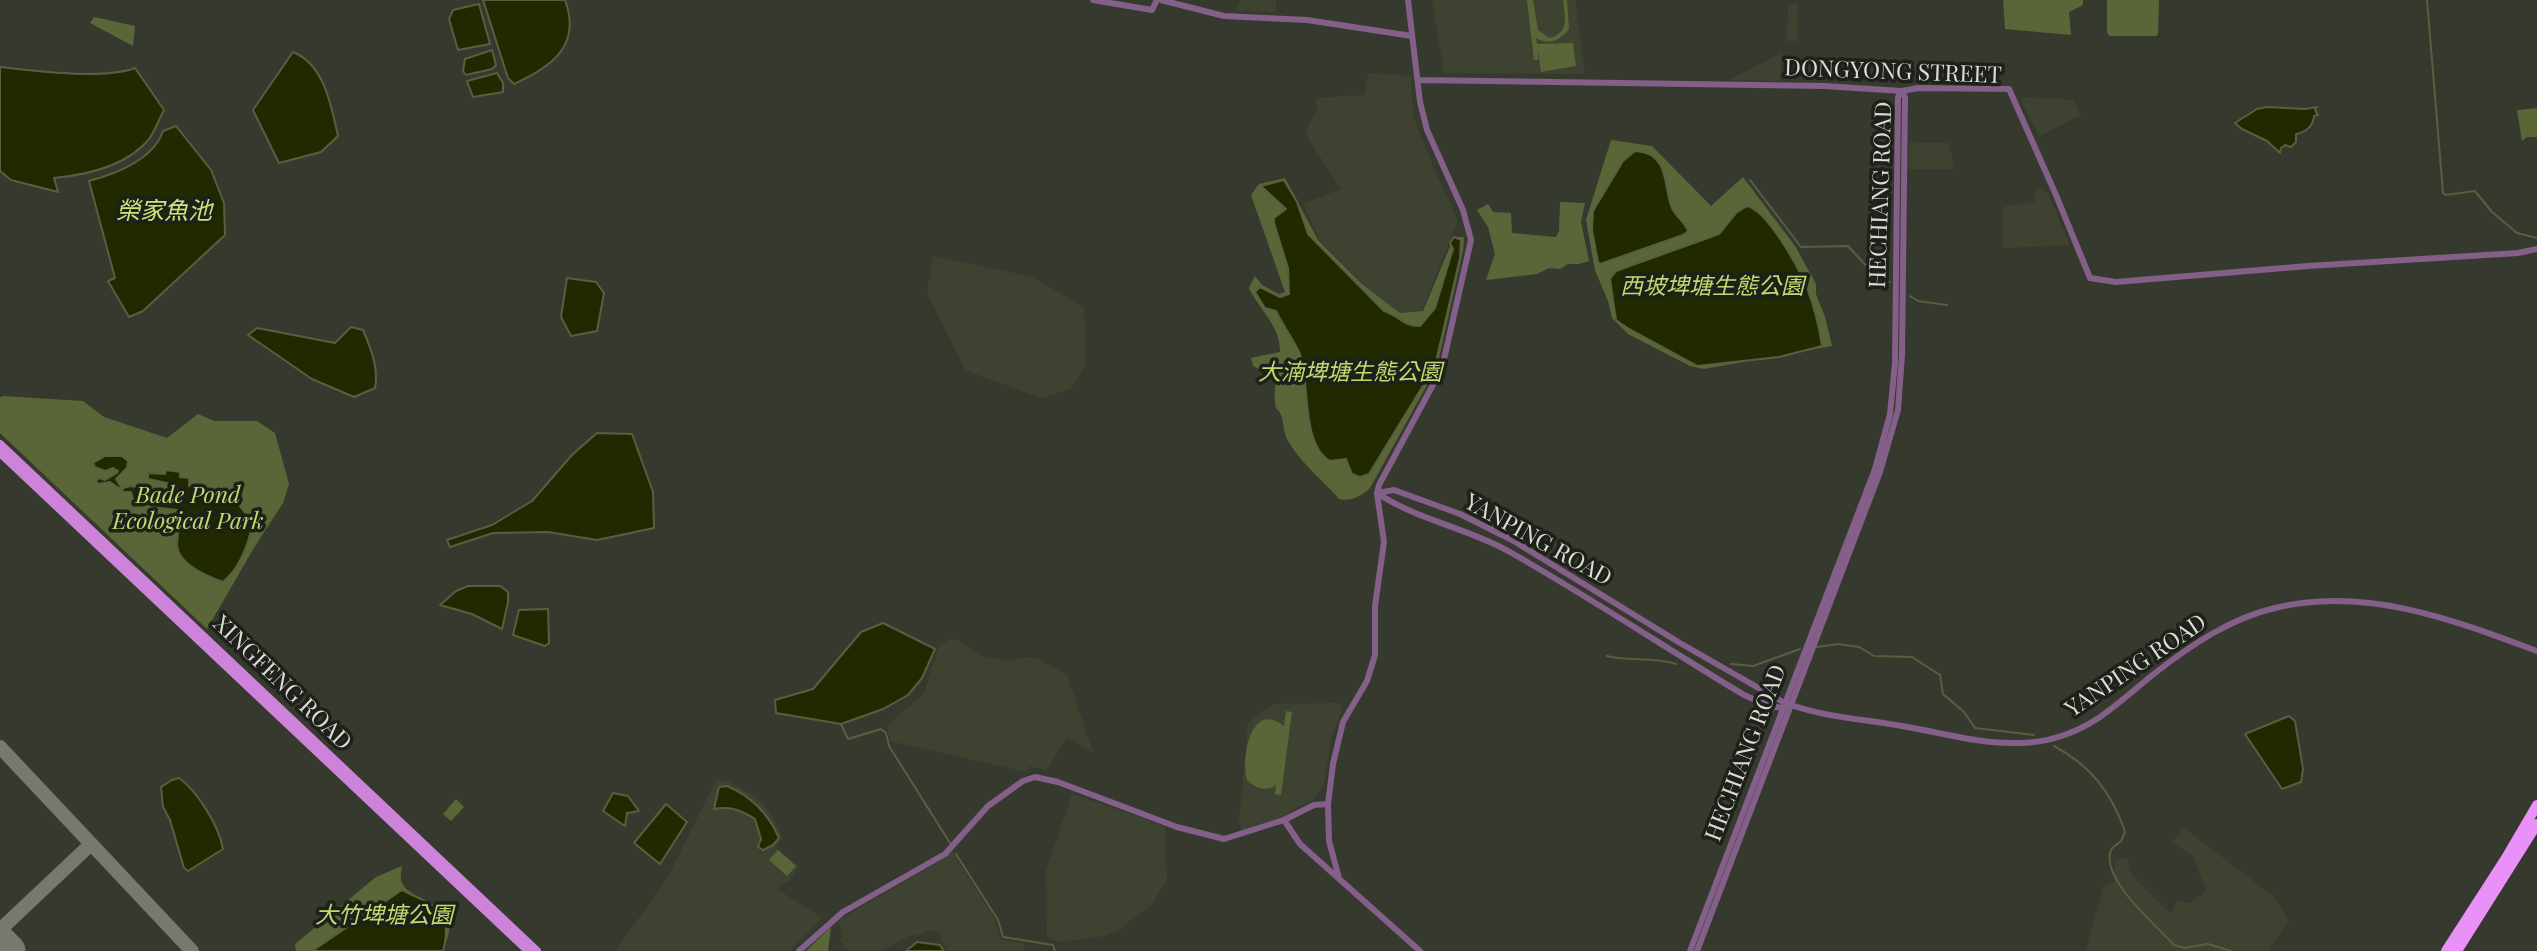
<!DOCTYPE html>
<html>
<head>
<meta charset="utf-8">
<style>
  body { margin:0 }
  canvas { display:block; background:#36392d }
</style>
</head>
<body>
<canvas width="2537" height="951"></canvas>
<script>
const ctx = document.querySelector('canvas').getContext('2d');
ctx.lineJoin = 'round';
function paint(path, color) {
  ctx.fillStyle = color;
  ctx.fill(path, 'evenodd');
}
function stroke(path, color, width, dash) {
  ctx.strokeStyle = color;
  ctx.lineWidth = width;
  ctx.lineCap = dash ? 'butt' : 'round';
  ctx.setLineDash(dash || []);
  ctx.stroke(path);
}
function drawText(font, color, halo, rows, align = 'center') {
  ctx.font = font + ' "Playfair Display","Noto Sans TC",serif';
  ctx.lineWidth = 7;
  ctx.setLineDash([]);
  ctx.textBaseline = 'middle';
  ctx.strokeStyle = halo;
  ctx.fillStyle = color;
  for (const [text, x, y, turn = 0] of rows) {
    ctx.save();
    ctx.translate(x, y);
    ctx.rotate((+turn || 0) * Math.PI / 180);
    ctx.textAlign = isNaN(turn) ? turn : align;
    if (halo) ctx.strokeText(text, 0, 0);
    ctx.fillText(text, 0, 0);
    ctx.restore();
  }
}
paint(new Path2D(`
  M1241,0H1276V12L1236,11Z
  M1432,0H1575L1585,74L1444,73Z
  M1788,4H1798V41H1787Z
  M1781,53L1780,81L1729,80L1739,75Z
  M1368,73L1411,76L1413,116L1433,167L1458,221L1422,310L1400,313L1363,284L1319,239L1303,204L1341,189L1305,133L1317,110L1316,98L1364,95Z
  M2025,97L2073,100L2081,115L2039,136L2021,100Z
  M1909,142L1949,143L1954,169H1908Z
  M2039,188L2048,193L2070,245L2003,248V207L2036,202L2033,192Z
  M933,256L1033,277L1084,308L1086,366L1071,389L1041,398L965,370L927,293Z
  M952,638L968,646L981,656L1005,661L1026,657L1039,659L1067,675L1093,752L1067,737L1047,770L1029,766L1027,772L890,741L887,726L924,693L939,646Z
  M1338,703L1343,708L1332,735L1324,784L1313,800L1296,808L1283,818L1243,832L1239,824L1248,723L1274,704Z
  M716,780L730,782L756,797L771,814L783,838L776,848L799,866L789,881L781,884L777,889L822,918L790,951H615L667,879Z
  M1072,794L1165,826L1167,881L1149,908L1126,923L1120,930L1100,937L1057,942L1047,936L1046,871Z
  M2184,828L2273,896L2289,921L2269,951H2086L2103,888L2114,882L2115,860L2128,858L2130,873L2171,914L2177,901L2190,903L2206,891L2194,857L2172,842Z
  M952,851L995,920L1000,939L1025,944L1023,951H947L939,933L929,930L918,936L914,934L909,936L881,951H848L840,940L843,936L838,921L941,860Z`), '#3e4331');
paint(new Path2D(`
  M1527,0H1533L1538,30L1549,38C1570,33 1565,17 1563,0H1567L1569,29C1559,40 1551,46 1536,38L1537,44L1573,43L1576,66L1541,72L1538,50V60H1534Z
  M2003,0H2083V5L2069,12L2071,35L2005,29Z
  M2107,0H2159L2158,34L2156,36H2110L2107,33Z
  M94,17L135,26L133,46L90,23Z
  M2537,108V137H2527L2522,141L2517,110Z
  M1611,140L1652,146L1711,206L1743,177L1795,246L1816,284V294L1825,317L1832,346L1704,369L1690,366L1628,334L1612,318L1608,301L1595,270L1586,220Z
  M1285,178L1318,240L1362,284L1400,313L1423,311L1454,237H1464L1463,251L1437,367L1370,488C1362,496 1350,502 1339,499C1322,479 1299,462 1287,439C1282,429 1285,415 1276,408C1271,377 1287,382 1253,366L1251,358L1280,352C1281,327 1259,309 1249,288L1255,276L1262,285L1279,294L1285,292L1251,195L1259,184Z
  M1560,202L1585,203L1581,222L1589,261L1579,264H1568L1560,269L1549,268L1537,274L1486,280L1495,254L1488,227L1477,210L1488,204L1493,212L1511,213L1512,233L1556,237L1559,231Z
  M2,396L83,401L104,417L167,438L198,414L214,421H257L275,433L289,484L283,503L255,546L207,629L0,433V398Z
  M1286,711L1292,712L1281,795L1275,794L1276,785C1267,792 1254,788 1247,780C1241,759 1250,699 1284,726Z
  M456,799L464,807L451,821L443,814Z
  M778,850L796,866L787,876L769,860Z
  M402,866C401,872 400,878 402,883C410,901 449,899 449,929C449,936 445,944 443,951H296L295,944L376,877Z
  M831,927L828,951H806Z`), '#5a6637');
const water = new Path2D(`
  M483,0H565C582,46 551,67 514,84L508,78Z
  M479,4L490,44L458,50L449,19L453,10Z
  M492,50L496,65L492,69L466,75L463,71L465,59Z
  M293,52C325,65 331,106 338,136L321,152L279,163L253,110Z
  M0,67C35,71 103,80 135,68L164,110C159,119 155,131 149,139C127,166 86,175 54,178L58,192L11,180L0,171Z
  M497,73L503,83V92L473,97L467,81Z
  M2267,107L2305,109L2317,107L2315,110L2318,115L2314,116C2313,127 2306,132 2296,134V142L2291,147L2285,145L2281,148L2280,153L2267,141L2242,129L2235,123L2257,109Z
  M176,126L211,170L224,203L225,235L143,311L129,317L108,281L115,278L89,181C116,174 154,159 163,131Z
  M1635,151C1671,153 1663,188 1672,208C1676,217 1685,222 1688,231L1683,235L1600,264L1598,262L1592,230L1593,211L1623,161Z
  M1284,180L1297,202L1308,234L1384,311C1400,316 1402,326 1420,326L1435,308L1453,249L1450,243L1454,237L1461,240L1460,258L1435,366L1369,474L1360,477L1352,474L1346,459L1330,461C1301,445 1310,381 1300,354C1295,342 1282,324 1276,311L1265,308L1255,292L1260,287L1280,297L1289,294L1288,268L1274,223V218L1286,209L1261,186Z
  M1747,206C1768,211 1798,267 1807,288C1814,306 1819,326 1822,346L1779,357L1697,366L1629,329L1616,320L1610,279L1616,271L1719,234L1736,213Z
  M567,278L596,282L604,293L597,331L571,336L561,317Z
  M351,327L363,330C371,349 379,368 375,388L354,397L312,379L248,335L257,328L335,343Z
  M597,433L632,434L653,492L654,528L597,540L548,532L493,533L450,547L447,540L492,525L532,501L572,455Z
  M105,456H122L128,461L127,468L116,479L121,487L120,489L110,482L98,484L96,480L100,478L105,480L117,473L118,471L113,468L105,471L95,467L93,463Z
  M166,470L180,472V477L189,478V486L210,488L218,496L239,505L253,522C249,542 240,568 223,582C207,576 177,564 177,544C178,531 180,522 178,510L151,507L133,499L131,492H122L123,488L130,486L142,488L140,496L142,499L150,498L155,502L164,501L173,504L180,496L176,485L148,479V473L165,474Z
  M468,586H500L508,592V602L502,629L472,614L440,605L456,591Z
  M548,609L549,643L545,646L513,635L519,610Z
  M883,623L935,649L922,678L908,695L883,709L841,724L776,713L775,700L813,689L861,632Z
  M2289,716L2295,721L2303,769L2301,782L2282,789L2245,734Z
  M179,778C198,792 219,826 223,849L188,871L184,868L170,820L163,807L161,787L172,780Z
  M727,786C751,796 769,815 779,838L773,845L763,850L758,847L761,839L755,819C741,810 730,806 714,809L719,787Z
  M613,793L628,796L639,811L627,813L625,826L603,811Z
  M666,804L687,822L660,864L634,843Z
  M402,890C434,906 454,909 443,951H312Z
  M917,942L940,945L944,951H906Z`);
paint(water, '#202900');
stroke(water, '#585f40', 2);
stroke(new Path2D(`
  M2427,0L2443,193L2446,195L2475,191L2492,212L2517,233L2537,238
  M1750,180L1801,247L1848,246L1871,271L1890,282
  M1910,296L1918,301L1947,305
  M1817,647L1838,644L1859,647L1874,656L1912,657L1940,675L1943,694L1964,712L1975,728L2034,735
  M1607,656C1630,662 1653,656 1676,664
  M1731,664L1753,666L1800,649
  M841,724L848,739L881,729L886,733L889,746L950,843
  M2054,746C2091,766 2111,792 2125,831C2124,834 2123,838 2121,841C2117,846 2112,845 2110,853C2104,882 2156,925 2174,945L2184,948L2208,944L2231,951
  M956,854L998,920L1003,937L1053,945L1055,951`), '#585f40', 2);
stroke(new Path2D(`
  M0,747L192,951
  M0,930L91,844`), '#76796e', 14);
stroke(new Path2D(`
  M0,943L8,951`), '#76796e', 35);
stroke(new Path2D(`
  M1093,0L1152,10L1157,0
  M1161,0L1224,16L1307,20L1412,36
  M1418,80L1824,86L1902,91L1918,88L2009,89L2056,195L2090,278L2116,282L2308,266L2518,253L2537,249
  M1377,493L1394,490L1460,514L1512,540L1680,643L1783,702C1820,717 1863,719 1902,726C1939,732 1975,743 2012,743C2042,744 2072,735 2097,719C2118,705 2136,688 2155,673C2191,645 2231,618 2275,608C2366,586 2454,620 2537,651
  M1377,493C1417,520 1468,528 1510,552C1589,597 1666,648 1744,695L1767,705L1782,708
  M1284,820L1300,844L1420,951
  M1339,878L1329,841L1328,804L1333,764L1343,722L1367,681L1375,655V606L1384,542L1377,493L1379,485L1442,368L1471,240L1463,210L1427,130L1420,102L1408,0
  M799,951L843,912L945,854L988,806L1023,781L1035,777L1058,782L1177,827L1224,839L1284,820L1314,805L1328,804
  M1690,951L1875,469L1890,414L1895,363L1898,97L1902,91
  M1697,951L1880,472L1898,410L1902,355L1905,97L1902,91`), '#835f89', 6);
stroke(new Path2D(`
  M0,444L537,951
  M0,453L528,951`), '#cd83d9', 8);
stroke(new Path2D(`
  M2446,951L2506,858L2537,805
  M2457,951L2537,824`), '#ea91f9', 10);
drawText('23px', '#daddd5', '#1e201a', [
  ["DONGYONG STREET",1893,72,2],
  ["HECHIANG ROAD",1881,195,-88],
  ["YANPING ROAD",1538,540,29],
  ["YANPING ROAD",2136,666,-34],
  ["XINGFENG ROAD",282,683,44],
  ["HECHIANG ROAD",1746,753,-69]
]);
drawText('italic 23px', '#c0db6d', '#1e201a', [
  ["西坡埤塘生態公園",1712,287],
  ["大湳埤塘生態公園",1350,373],
  ["Bade Pond",188,496],
  ["Ecological Park",188,522],
  ["大竹埤塘公園",384,916]
]);
drawText('italic 24px', '#cce779', '#1e201a', [
  ["榮家魚池",164,212]
]);
</script>
</body>
</html>
